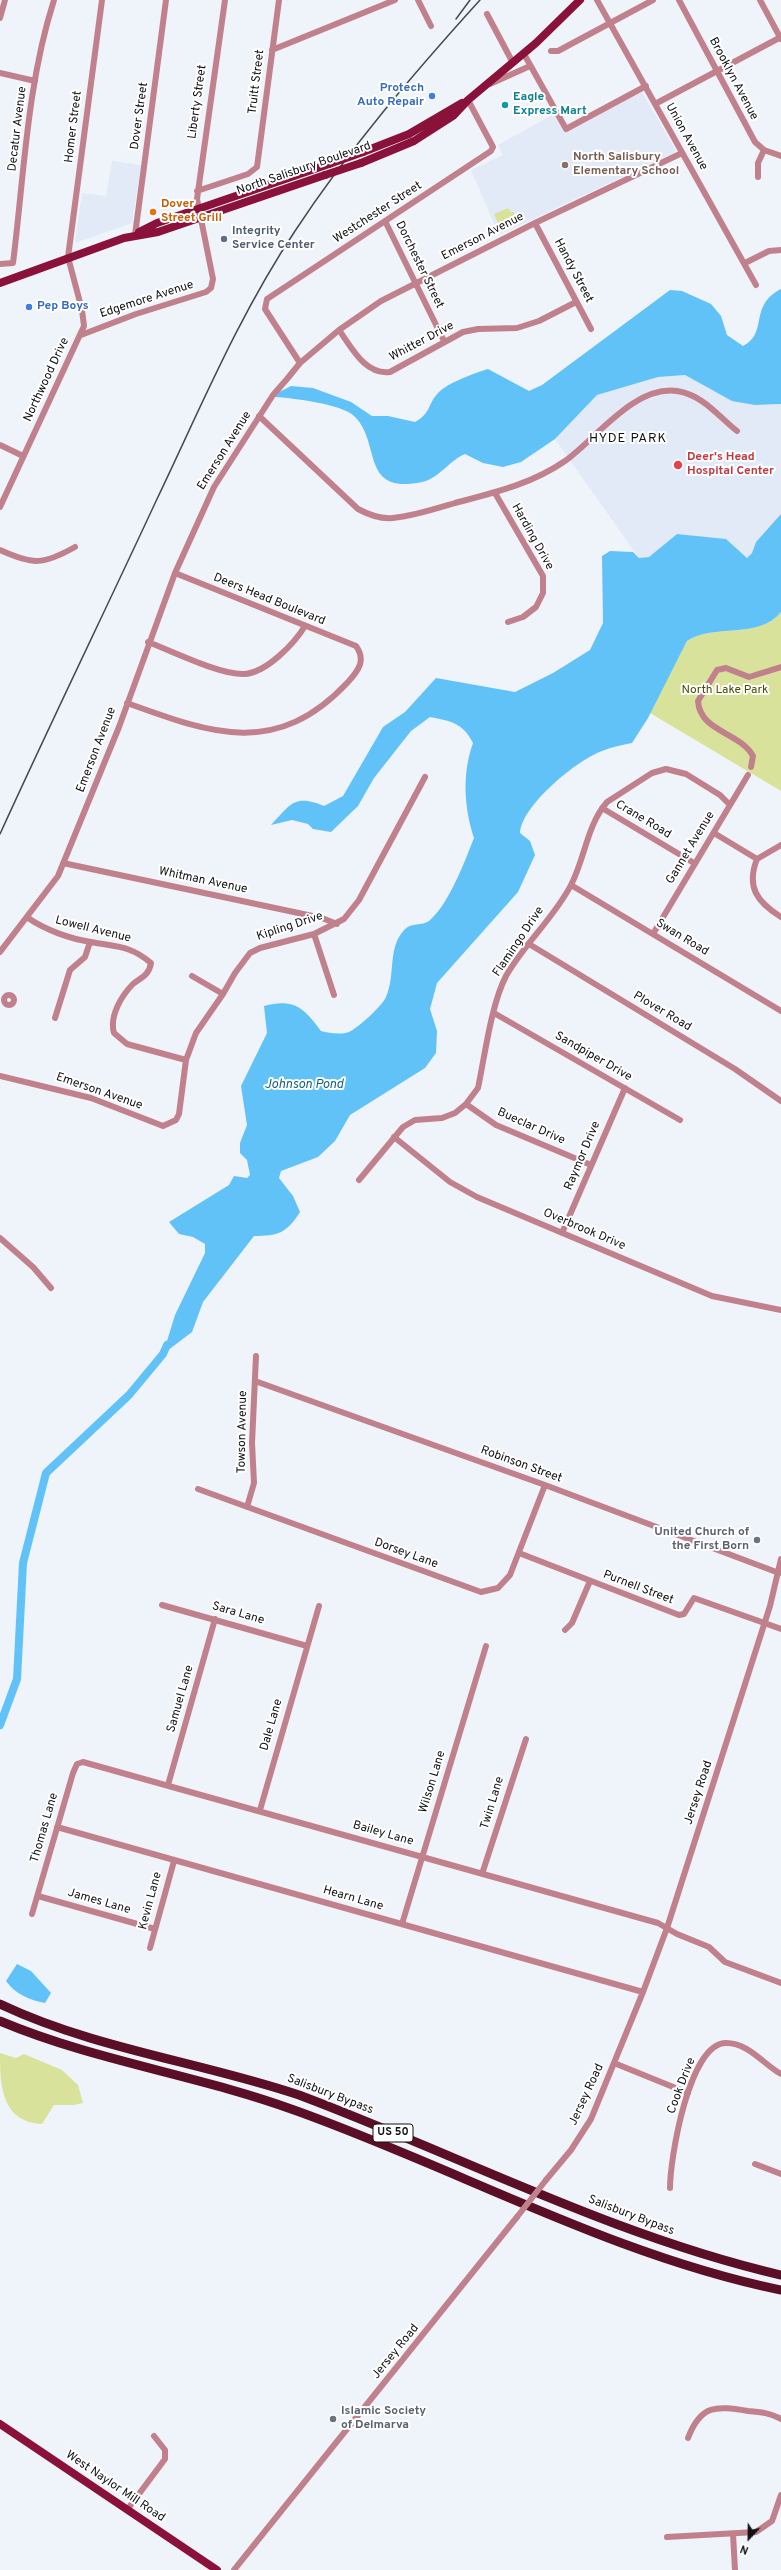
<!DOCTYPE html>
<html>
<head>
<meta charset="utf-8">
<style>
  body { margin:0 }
  #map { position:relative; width:781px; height:2570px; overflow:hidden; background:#eff3fa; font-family:Overpass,sans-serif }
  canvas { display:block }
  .north { position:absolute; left:729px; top:2518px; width:40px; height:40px; -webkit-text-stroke:3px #fff; paint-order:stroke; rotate:202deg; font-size:11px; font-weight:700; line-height:16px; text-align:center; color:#101113 }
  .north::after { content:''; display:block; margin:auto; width:14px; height:18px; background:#101113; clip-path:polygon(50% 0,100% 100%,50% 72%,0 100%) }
</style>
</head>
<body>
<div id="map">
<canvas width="781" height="2570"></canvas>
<div class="north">N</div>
</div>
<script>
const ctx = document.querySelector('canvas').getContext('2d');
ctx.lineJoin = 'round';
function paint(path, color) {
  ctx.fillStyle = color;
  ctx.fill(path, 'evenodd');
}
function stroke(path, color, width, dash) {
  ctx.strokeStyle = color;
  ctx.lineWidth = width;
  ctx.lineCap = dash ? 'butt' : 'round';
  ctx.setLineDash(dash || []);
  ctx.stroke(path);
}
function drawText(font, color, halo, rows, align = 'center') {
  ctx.font = font + ' Overpass,sans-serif';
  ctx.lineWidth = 4;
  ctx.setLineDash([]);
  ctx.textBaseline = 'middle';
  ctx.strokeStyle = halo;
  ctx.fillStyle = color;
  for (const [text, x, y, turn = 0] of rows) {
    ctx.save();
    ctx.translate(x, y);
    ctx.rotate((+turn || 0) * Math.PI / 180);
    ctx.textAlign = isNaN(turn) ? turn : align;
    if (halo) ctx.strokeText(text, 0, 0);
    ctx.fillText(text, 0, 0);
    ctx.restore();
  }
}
paint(new Path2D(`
  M642,92L675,149V152L499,235L471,170L503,155L498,145L554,114L562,129L568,131Z
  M112,161L141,165L132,223L75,243L82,193L106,196Z
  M685,375L711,390L755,405L781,404V514L756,542L752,553L747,558L726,539L677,534L649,557L639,558L555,439L597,395L658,377Z`), '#e2eaf8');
paint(new Path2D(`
  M508,208L511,212H514L517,222L500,228L494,214Z
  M781,612V791L650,713L687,641C714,623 759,640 781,612Z
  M0,2053L16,2058L24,2054L62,2070L78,2085L83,2103L74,2105H54L42,2124C1,2122 0,2084 0,2053Z`), '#d9e29a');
paint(new Path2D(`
  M781,289V404L755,405L732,401L685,375L658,377L597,395L555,439L521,462L503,467L483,463L465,454C450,460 438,479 422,482C359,495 382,442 354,416C342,404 292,398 275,397L279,392L291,386L313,388L351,402L372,416H388L415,422C432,412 427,405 438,393C447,383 475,373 488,369L529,391L542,385L670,290L682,291L711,304L721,316L727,335L743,346C769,333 748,306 781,289Z
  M781,514V612C759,640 714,623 687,641L648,718L632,743C622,745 612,747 602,751C577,760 522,805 520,833L530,841L535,855L518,892L437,983L430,1009L437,1031L436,1053L425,1068L350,1115L335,1141L318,1157L281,1171L279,1178L293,1196L300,1212C287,1233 278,1236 254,1236L203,1302L192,1332L163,1354L175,1315L205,1253V1244L193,1237L179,1234L169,1222L229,1185L234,1176L247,1178L250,1175L247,1160L240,1153V1143L247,1125L241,1086L267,1033L264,1006C294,998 304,1008 321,1031C329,1033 340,1035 349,1032C358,1028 382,1006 386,997C396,975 387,949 404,930C411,922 422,926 429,921C449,904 464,863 474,838C464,807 462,774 473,743C463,723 451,721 430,717L411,731L374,778L358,806L331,832L313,829L308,824L292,820L271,825C291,804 294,794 324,806L343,796L383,727L405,712L436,678L515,692L553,673L590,650L603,623L602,556L610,551L633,552L639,558L649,557L677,534L726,539L747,558L752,553L756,542Z
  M17,1964L31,1971L51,1993L45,2003C30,2000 15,1994 6,1981Z`), '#61c2f8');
stroke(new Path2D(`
  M0,1725L17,1679L23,1563L46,1473L129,1395L163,1354L167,1345`), '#61c2f8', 8);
stroke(new Path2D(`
  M418,0L431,26
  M597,0L756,285
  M679,0L755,142L764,150L781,156
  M760,0L781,39
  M487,14L513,63
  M0,18L5,0
  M272,50L395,0
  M551,51H558L653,0
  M524,54L566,129L646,86
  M0,73L35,81
  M490,84L530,66
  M655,104L781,37
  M758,177V163L764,150
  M197,191L248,174L257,167L279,0
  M385,221L444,341
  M535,223L591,329
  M135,235L166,0
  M745,263L769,251L781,250
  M0,264L13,263C24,176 27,84 54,0
  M339,330C352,348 365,375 390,372L463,332L478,329L517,328L539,321L576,302
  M81,335L136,314L206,292L211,288L213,279L197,199L225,0
  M300,363L265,309L267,299L491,151L493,147L468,100
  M259,416L358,509C369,515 381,519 393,518C414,516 435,509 455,503C493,493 532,484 565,461C596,439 634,385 677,391C703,395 718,416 737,431
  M0,445L23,456
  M495,493L543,576V593L536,607L523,617L508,622
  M0,507L84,326L82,310L68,257L102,0
  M0,550C33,565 43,565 75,547
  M148,642C172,651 220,675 244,674C266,673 294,644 305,626
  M127,703C212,734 277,758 348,682C359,670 366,660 356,646L175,573
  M751,767L753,756C740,732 700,732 698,701L717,670L726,668L749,677L781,667
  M602,808L694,863
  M714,833L757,859
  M781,845L757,859C746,887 757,902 781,917
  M63,863L322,918L337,924
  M571,885L781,1011
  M28,918C46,930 70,939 91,942C116,947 130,945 151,963C149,975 142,977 133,984C122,995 109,1016 114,1033L127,1044L186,1060
  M314,934L334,995
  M653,934L748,775
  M529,944L735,1069L781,1101
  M0,952L58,876L119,727L175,573L214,487L273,395L287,379L300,363L339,330L381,301L535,223L682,153
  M192,976L223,994
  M4 1000a5 5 0 1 1 10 0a5 5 0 1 1-10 0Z
  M494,1013L680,1120
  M55,1018L70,970L85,957L90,942
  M0,1076L91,1098L163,1126L176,1120L179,1114L186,1060L196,1033L223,994L235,973L250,953L260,948L314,934L344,919L359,900L425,777
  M466,1104L496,1125L591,1165
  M394,1137L450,1182L477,1197L712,1296L781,1310
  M359,1180L403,1127L415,1120L442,1118L455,1113L466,1104L478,1088C485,1055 491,1005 506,976C524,944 554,918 571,885C585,858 587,825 607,802L652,773L666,769L686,774L720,795L730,805
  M562,1233L625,1088
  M0,1238L33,1267L51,1288
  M255,1381L545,1485L779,1573
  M198,1489L481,1592L498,1588L510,1575L545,1485
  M247,1507L254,1483L252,1443L256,1356
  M519,1553L679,1615L684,1614L694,1598L781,1629
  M162,1605L307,1646
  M565,1630L572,1623L590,1581
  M168,1785L215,1619
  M260,1810L319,1606
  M57,1827L643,1992
  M482,1874L526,1739
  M38,1896L155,1929
  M32,1914L73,1773L77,1764L83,1762L658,1923L677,1934L709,1947L725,1962L781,1983
  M402,1924L486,1646
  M150,1948L174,1861
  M614,2063L688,2093
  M755,2164L781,2174
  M546,2180L571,2150L591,2119L643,1992L667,1928L770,1606L781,1559
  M670,2188C670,2159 689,2043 726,2043C749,2043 763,2064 781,2074
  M688,2438C701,2404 716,2406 748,2411C760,2412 771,2413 781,2419
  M127,2510L165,2459V2450L154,2436
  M733,2534L735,2570
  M667,2537L756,2532L772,2521L781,2495
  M234,2570L517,2217`), '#c1818c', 6);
stroke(new Path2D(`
  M363,152L409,134L462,103
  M361,163L414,141L453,116L468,100L536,43L580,0
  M139,232L157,223L329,164
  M0,283L124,238L158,232L325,175
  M0,2424L217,2570`), '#89113a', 8);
stroke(new Path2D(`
  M0,2004C95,2049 201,2062 299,2095C459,2155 613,2236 781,2275
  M0,2021C95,2061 198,2075 294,2110C457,2168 611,2255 781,2290`), '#5b0f26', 9);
stroke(new Path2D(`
  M456,19L470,0
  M0,834C51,722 105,611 157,499C200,409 239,315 295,231C349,149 413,74 480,0`), '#47494c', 1.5);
stroke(new Path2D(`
  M517,2217L546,2180`), '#c1818c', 6);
stroke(new Path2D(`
  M329,164L363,152
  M325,175L361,163`), '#89113a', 8);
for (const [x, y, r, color] of [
  [432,96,4,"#3f7fe0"],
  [505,105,4,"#0f9aa8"],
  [565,165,4,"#8d6e63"],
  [153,212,4,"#e8710a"],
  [224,239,4,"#5c6f8a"],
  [29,307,4,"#3f7fe0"],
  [678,465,5,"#e0444e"],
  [757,1540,4,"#6b7280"],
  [333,2419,4,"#6b7280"]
]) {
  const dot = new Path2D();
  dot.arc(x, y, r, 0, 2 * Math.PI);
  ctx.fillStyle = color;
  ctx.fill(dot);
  stroke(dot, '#fff', 1.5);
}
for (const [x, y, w] of [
  [393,2133,40]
]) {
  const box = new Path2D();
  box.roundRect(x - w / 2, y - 9, w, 18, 3);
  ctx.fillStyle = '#fff';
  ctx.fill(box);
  stroke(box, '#101113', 1);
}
drawText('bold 11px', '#101113', null, [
  ["US 50",393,2133]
]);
drawText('12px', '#101113', '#fff', [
  ["Brooklyn Avenue",733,79,62],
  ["Truitt Street",257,82,-83],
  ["Liberty Street",198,102,-82],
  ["Dover Street",140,116,-82],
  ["Homer Street",74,127,-83],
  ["Decatur Avenue",18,129,-83],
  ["Union Avenue",686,137,61],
  ["North Salisbury Boulevard",304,169,-19],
  ["Westchester Street",378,213,-33],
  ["Emerson Avenue",483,237,-27],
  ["Dorchester Street",419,265,64],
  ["Handy Street",573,271,62],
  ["Edgemore Avenue",147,300,-18],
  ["Whitter Drive",422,342,-28],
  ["Northwood Drive",47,380,-65],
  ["Emerson Avenue",225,451,-58],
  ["Harding Drive",532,537,61],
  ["Deers Head Boulevard",269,600,22],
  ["Emerson Avenue",97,750,-69],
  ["Crane Road",643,820,31],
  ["Gannet Avenue",691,848,-59],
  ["Whitman Avenue",203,881,12],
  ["Kipling Drive",290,927,-18],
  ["Lowell Avenue",93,930,14],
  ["Swan Road",682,938,31],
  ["Flamingo Drive",519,942,-56],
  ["Plover Road",662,1012,31],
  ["Sandpiper Drive",593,1057,30],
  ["Emerson Avenue",99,1092,19],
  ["Bueclar Drive",531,1127,24],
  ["Raymor Drive",583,1156,-67],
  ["Overbrook Drive",584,1230,23],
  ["Towson Avenue",243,1432,-89],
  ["Robinson Street",521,1465,20],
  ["Dorsey Lane",406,1554,20],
  ["Purnell Street",638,1588,21],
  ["Sara Lane",238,1614,16],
  ["Samuel Lane",181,1699,-74],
  ["Dale Lane",272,1725,-74],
  ["Wilson Lane",433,1782,-73],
  ["Jersey Road",699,1793,-72],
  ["Twin Lane",493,1803,-73],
  ["Thomas Lane",45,1828,-74],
  ["Bailey Lane",383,1834,16],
  ["Hearn Lane",353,1899,16],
  ["Kevin Lane",151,1901,-75],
  ["James Lane",99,1902,16],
  ["Cook Drive",682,2086,-69],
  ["Salisbury Bypass",330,2095,21],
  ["Jersey Road",587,2095,-65],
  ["Salisbury Bypass",631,2216,21],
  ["Jersey Road",396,2352,-51],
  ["West Naylor Mill Road",115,2487,34]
]);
drawText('bold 12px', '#366cbe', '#fff', [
  ["Protech",424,89],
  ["Auto Repair",424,103],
  ["Pep Boys",37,307,"left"]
], 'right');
drawText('bold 12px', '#0d838f', '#fff', [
  ["Eagle",513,98],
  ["Express Mart",513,112]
], 'left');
drawText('bold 12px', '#785e54', '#fff', [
  ["North Salisbury",573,158],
  ["Elementary School",573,172]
], 'left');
drawText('bold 12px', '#c56008', '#fff', [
  ["Dover",161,205],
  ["Street Grill",161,219]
], 'left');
drawText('bold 12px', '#4e5e75', '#fff', [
  ["Integrity",232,232],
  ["Service Center",232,246]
], 'left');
drawText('bold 12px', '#be3a42', '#fff', [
  ["Deer's Head",687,458],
  ["Hospital Center",687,472]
], 'left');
drawText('12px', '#494d02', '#fff', [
  ["North Lake Park",725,691]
]);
drawText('bold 12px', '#5b616d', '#fff', [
  ["United Church of",749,1533],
  ["the First Born",749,1547],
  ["Islamic Society",341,2412,"left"],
  ["of Delmarva",341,2426,"left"]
], 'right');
ctx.letterSpacing = '1px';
drawText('13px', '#101113', '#fff', [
  ["HYDE PARK",628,439]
]);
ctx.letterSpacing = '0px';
drawText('italic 13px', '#125e81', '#fff', [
  ["Johnson Pond",304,1085]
]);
</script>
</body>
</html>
